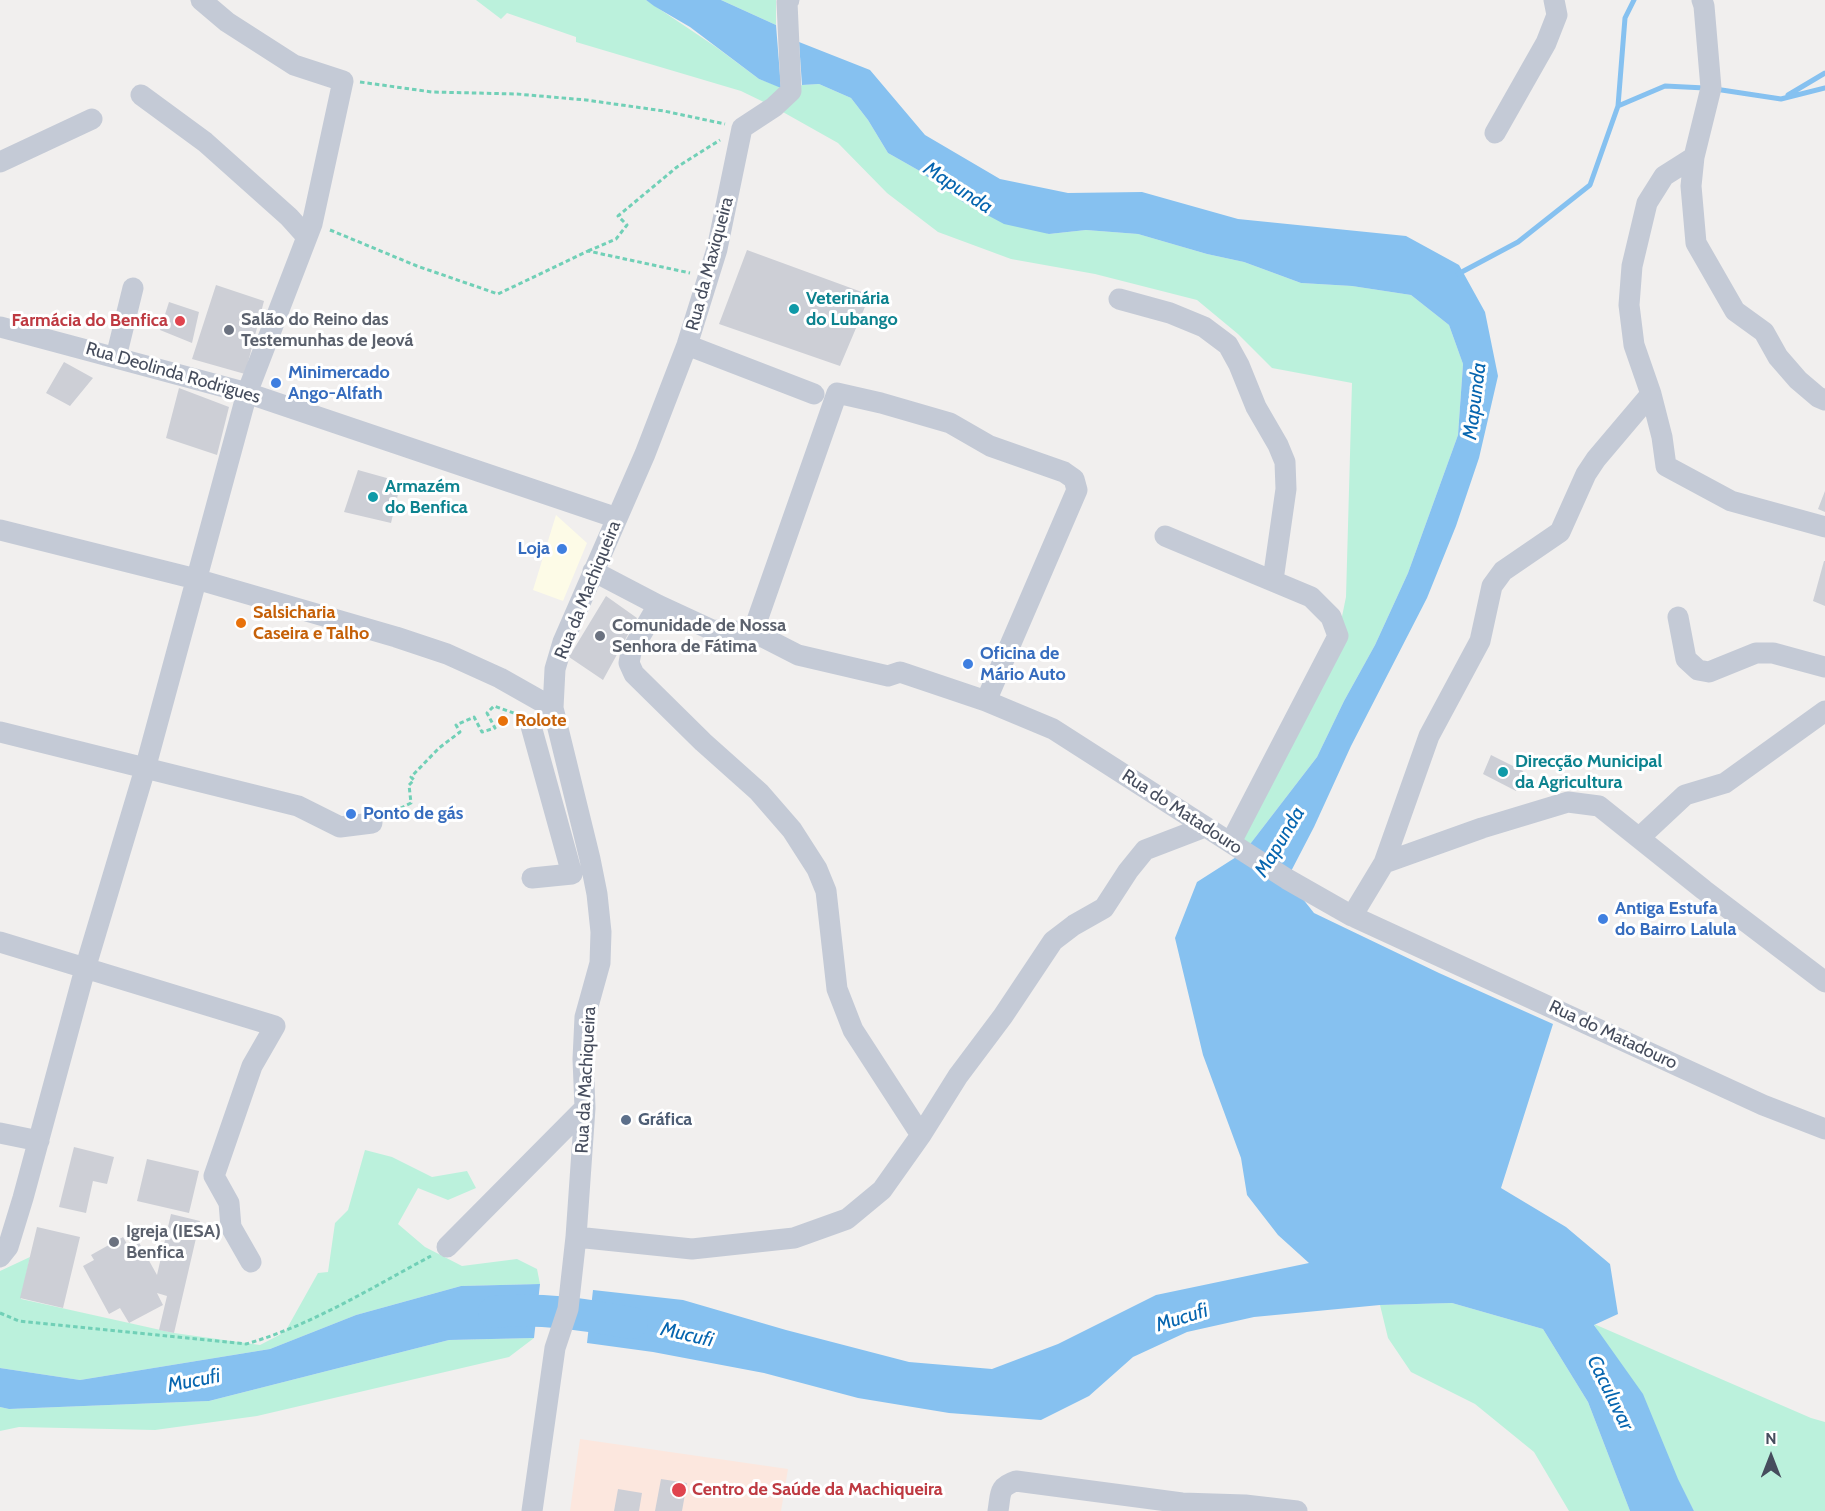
<!DOCTYPE html>
<html>
<head>
<meta charset="utf-8">
<style>
  body { margin:0 }
  #map { position:relative; width:1825px; height:1511px; overflow:hidden; background:#f1efee; font-family:Cabin,sans-serif }
  canvas { display:block }
  .north { position:absolute; left:1741px; top:1427px; width:60px; height:60px; -webkit-text-stroke:4px #fff; paint-order:stroke; rotate:0deg; font-size:16px; font-weight:700; line-height:24px; text-align:center; color:#464d5d }
  .north::after { content:''; display:block; margin:auto; width:21px; height:27px; background:#464d5d; clip-path:polygon(50% 0,100% 100%,50% 72%,0 100%) }
</style>
</head>
<body>
<div id="map">
<canvas width="1825" height="1511"></canvas>
<div class="north">N</div>
</div>
<script>
const ctx = document.querySelector('canvas').getContext('2d');
ctx.lineJoin = 'round';
function paint(path, color) {
  ctx.fillStyle = color;
  ctx.fill(path, 'evenodd');
}
function stroke(path, color, width, dash) {
  ctx.strokeStyle = color;
  ctx.lineWidth = width;
  ctx.lineCap = dash ? 'butt' : 'round';
  ctx.setLineDash(dash || []);
  ctx.stroke(path);
}
function drawText(font, color, halo, rows, align = 'center') {
  ctx.font = font + ' Cabin,sans-serif';
  ctx.lineWidth = 6;
  ctx.setLineDash([]);
  ctx.textBaseline = 'middle';
  ctx.strokeStyle = halo;
  ctx.fillStyle = color;
  for (const [text, x, y, turn = 0] of rows) {
    ctx.save();
    ctx.translate(x, y);
    ctx.rotate((+turn || 0) * Math.PI / 180);
    ctx.textAlign = isNaN(turn) ? turn : align;
    if (halo) ctx.strokeText(text, 0, 0);
    ctx.fillText(text, 0, 0);
    ctx.restore();
  }
}
paint(new Path2D(`
  M556,515L587,543L563,601L533,590Z`), '#fdfbe7');
paint(new Path2D(`
  M580,1439L788,1469L781,1511H570Z`), '#fce7de');
paint(new Path2D(`
  M476,0H646L716,47L759,79L791,91L802,85L819,84L851,98L868,120L888,153L918,170L1049,234L1086,230L1138,234L1207,254L1244,262L1301,283L1352,286L1411,295L1449,325L1463,364L1458,435L1408,573L1375,645L1344,701L1317,757L1244,852L1231,842L1338,636L1346,597L1352,383L1272,368L1238,334L1197,300L1095,274L1011,259L938,232L887,193L838,143L774,107L741,91L576,42V37L507,13L501,19Z
  M721,0H776V25Z
  M365,1150L392,1157L432,1177L467,1171L476,1188L448,1200L418,1188L398,1224L425,1247L462,1266L517,1259L537,1269L540,1284L461,1286L356,1315L270,1349L80,1380L0,1368V1271L30,1257L21,1299L174,1333L260,1345L285,1332L318,1273L328,1272L335,1223L348,1210Z
  M1452,1303L1543,1329L1588,1402L1630,1511H1569L1534,1452L1475,1404L1411,1372L1388,1338L1380,1305Z
  M1594,1324L1811,1418L1825,1422V1511H1694Z
  M534,1338L509,1357L257,1416L155,1430L19,1427L0,1431V1407L9,1409L209,1401L449,1340Z`), '#bbf1dc');
paint(new Path2D(`
  M646,0H721L776,25L781,88L759,79L690,27L654,6Z
  M799,42L870,70L925,135L1000,179L1068,193L1142,192L1238,219L1406,236L1459,265L1485,312L1498,376L1479,458L1456,526L1427,598L1351,746L1314,827L1287,879L1314,913L1439,973L1553,1024L1501,1188L1566,1227L1610,1264L1618,1314L1594,1325L1643,1394L1678,1479L1694,1511H1630L1588,1402L1543,1329L1452,1303L1380,1305L1254,1317L1187,1332L1133,1357L1089,1396L1041,1420L949,1413L858,1398L764,1373L653,1352L587,1343L593,1290L683,1300L786,1330L909,1362L992,1369L1058,1344L1156,1295L1309,1263L1278,1235L1247,1195L1241,1158L1203,1055L1175,938L1197,882L1244,852L1317,757L1344,701L1375,645L1408,573L1458,435L1463,364L1449,325L1411,295L1352,286L1301,283L1244,262L1207,254L1138,234L1086,230L1049,234L1004,224L963,202L918,170L888,153L868,120L851,98L819,84L802,85Z
  M540,1284L534,1338L449,1340L209,1401L9,1409L0,1407V1368L80,1380L270,1349L356,1315L461,1286Z`), '#86c1f0');
stroke(new Path2D(`
  M1715,89L1781,99L1825,88
  M1788,95L1825,73
  M1618,106L1665,86L1705,88
  M1458,274L1518,242L1590,185L1618,106L1625,18L1634,0`), '#86c1f0', 5);
stroke(new Path2D(`
  M494,1312C541,1307 586,1315 632,1323`), '#86c1f0', 32);
paint(new Path2D(`
  M747,250L870,295L840,366L719,324Z
  M216,285L264,301L245,374L192,359Z
  M169,302L199,312L192,343L160,330Z
  M64,362L93,378L70,406L46,393Z
  M179,388L229,407L217,455L166,438Z
  M358,470L401,482L391,523L344,512Z
  M1825,491V512L1818,509Z
  M1824,561H1825V606L1813,601Z
  M606,596L637,618L603,680L569,657Z
  M1491,755L1523,771L1516,791L1483,774Z
  M74,1147L114,1157L107,1184L93,1181L86,1213L59,1207Z
  M147,1159L199,1171L189,1213L137,1201Z
  M171,1214L200,1221L174,1333L159,1330L167,1296L157,1293L163,1305L129,1323L120,1308L109,1314L83,1266L94,1260L91,1255L123,1237L127,1244L137,1239L157,1275Z
  M37,1227L80,1237L63,1308L20,1298Z
  M661,1479L687,1483L682,1511H655Z
  M618,1489L642,1493L639,1511H614Z`), '#cdcfd6');
stroke(new Path2D(`
  M360,82L432,92L517,94L586,100L664,111L725,124
  M330,230L417,266L498,294L588,251L690,273
  M588,251L616,239L627,225L618,216L677,167L720,140
  M387,815L411,803L409,785L414,780L411,777L439,748L460,732L456,725L474,717L482,732L495,728L487,713L494,706L519,715
  M0,1313L19,1321L246,1344C312,1325 371,1288 431,1256`), '#71d0b7', 3, [4.5, 3]);
stroke(new Path2D(`
  M1702,0L1704,6L1711,88L1694,157L1691,186L1696,243L1735,311L1764,332L1778,357L1798,380L1818,397L1825,400
  M141,95L205,142L289,217L307,237
  M1495,133L1546,43L1557,15L1554,0
  M1694,157L1664,176L1647,203L1632,266L1629,305L1634,345L1651,394L1662,437L1666,466L1731,501L1825,527
  M0,162L92,119
  M1119,299L1170,313L1204,327L1228,345L1239,365L1256,407L1278,445L1285,462L1286,489L1273,580
  M0,327L247,393L617,518
  M687,345L814,394
  M116,357L133,288
  M0,530L196,579L396,637L447,654L500,678L553,708
  M1165,536L1311,597L1331,617L1338,636L1231,842
  M593,571L658,605L712,630L753,632L798,655L888,676L900,672L986,701L1053,729L1287,879L1352,916L1763,1105L1825,1129
  M658,605L631,652L629,663L634,674L703,742L759,792L792,830L817,869L826,891L837,989L853,1030L921,1135
  M1678,617L1686,659L1698,670L1709,672L1756,653H1773L1825,667
  M753,632L837,393L881,403L950,423L990,446L1064,472L1074,479L1077,490L986,701
  M531,726L572,874L532,878
  M0,732L298,806L340,827L372,823
  M1639,838L1685,795L1725,783L1825,711
  M1384,863L1482,828L1568,802L1599,806L1704,890L1825,982
  M1352,916L1384,863L1429,736L1480,641L1492,586L1503,571L1560,532L1586,474L1596,459L1651,394
  M0,942L275,1026L252,1066L214,1176L229,1203L231,1227L251,1262
  M0,1133L39,1141
  M576,1237L692,1249L794,1238L847,1219L882,1190L921,1135L958,1076L1003,1016L1053,941L1074,925L1104,908L1128,871L1145,850L1205,827
  M447,1247L585,1108
  M0,1257L8,1247L23,1198L85,969L145,769L247,393L312,224L343,81L294,65L227,22L201,0
  M532,1511L555,1348L568,1309L576,1237L585,1108L583,1059L585,1017L600,963L601,932L597,894L590,859L553,708L555,669L563,642L645,454L687,345L717,249L742,128L774,107L791,91L787,2L789,0
  M998,1511C1001,1493 998,1487 1016,1481L1182,1503L1245,1505L1297,1511`), '#c4cad6', 21);
for (const [x, y, r, color] of [
  [794,309,6,"#0f9aa8"],
  [180,321,6,"#e0444e"],
  [229,330,6,"#6b7280"],
  [276,383,6,"#3f7fe0"],
  [373,497,6,"#0f9aa8"],
  [562,549,6,"#3f7fe0"],
  [241,623,6,"#e8710a"],
  [600,636,6,"#6b7280"],
  [968,664,6,"#3f7fe0"],
  [503,721,6,"#e8710a"],
  [1503,772,6,"#0f9aa8"],
  [351,814,6,"#3f7fe0"],
  [1603,919,6,"#3f7fe0"],
  [626,1120,6,"#5c6f8a"],
  [114,1242,6,"#6b7280"],
  [679,1490,8,"#e0444e"]
]) {
  const dot = new Path2D();
  dot.arc(x, y, r, 0, 2 * Math.PI);
  ctx.fillStyle = color;
  ctx.fill(dot);
  stroke(dot, '#fff', 2);
}
drawText('18px', '#464d5d', '#fff', [
  ["Rua da Maxiqueira",710,264,-75],
  ["Rua Deolinda Rodrigues",173,373,16],
  ["Rua da Machiqueira",588,590,-68],
  ["Rua do Matadouro",1182,812,33],
  ["Rua do Matadouro",1613,1035,25],
  ["Rua da Machiqueira",586,1080,-87]
]);
drawText('bold 18px', '#0d838f', '#fff', [
  ["Veterinária",806,299],
  ["do Lubango",806,320],
  ["Armazém",385,487],
  ["do Benfica",385,508],
  ["Direcção Municipal",1515,762],
  ["da Agricultura",1515,783]
], 'left');
drawText('bold 18px', '#5b616d', '#fff', [
  ["Salão do Reino das",241,320],
  ["Testemunhas de Jeová",241,341],
  ["Comunidade de Nossa",612,626],
  ["Senhora de Fátima",612,647],
  ["Igreja (IESA)",126,1232],
  ["Benfica",126,1253]
], 'left');
drawText('bold 18px', '#be3a42', '#fff', [
  ["Farmácia do Benfica",168,321],
  ["Centro de Saúde da Machiqueira",692,1490,"left"]
], 'right');
drawText('bold 18px', '#366cbe', '#fff', [
  ["Minimercado",288,373],
  ["Ango-Alfath",288,394],
  ["Loja",550,549,"right"],
  ["Oficina de",980,654],
  ["Mário Auto",980,675],
  ["Ponto de gás",363,814],
  ["Antiga Estufa",1615,909],
  ["do Bairro Lalula",1615,930]
], 'left');
drawText('bold 18px', '#c56008', '#fff', [
  ["Salsicharia",253,613],
  ["Caseira e Talho",253,634],
  ["Rolote",515,721]
], 'left');
drawText('bold 18px', '#4e5e75', '#fff', [
  ["Gráfica",638,1120]
], 'left');
drawText('italic 20px', '#0665af', '#fff', [
  ["Mapunda",958,188,33],
  ["Mapunda",1475,401,-83],
  ["Mapunda",1280,842,-59],
  ["Mucufi",1182,1318,-17],
  ["Mucufi",687,1335,13],
  ["Mucufi",194,1381,-11],
  ["Caculuvar",1610,1393,64]
]);
</script>
</body>
</html>
